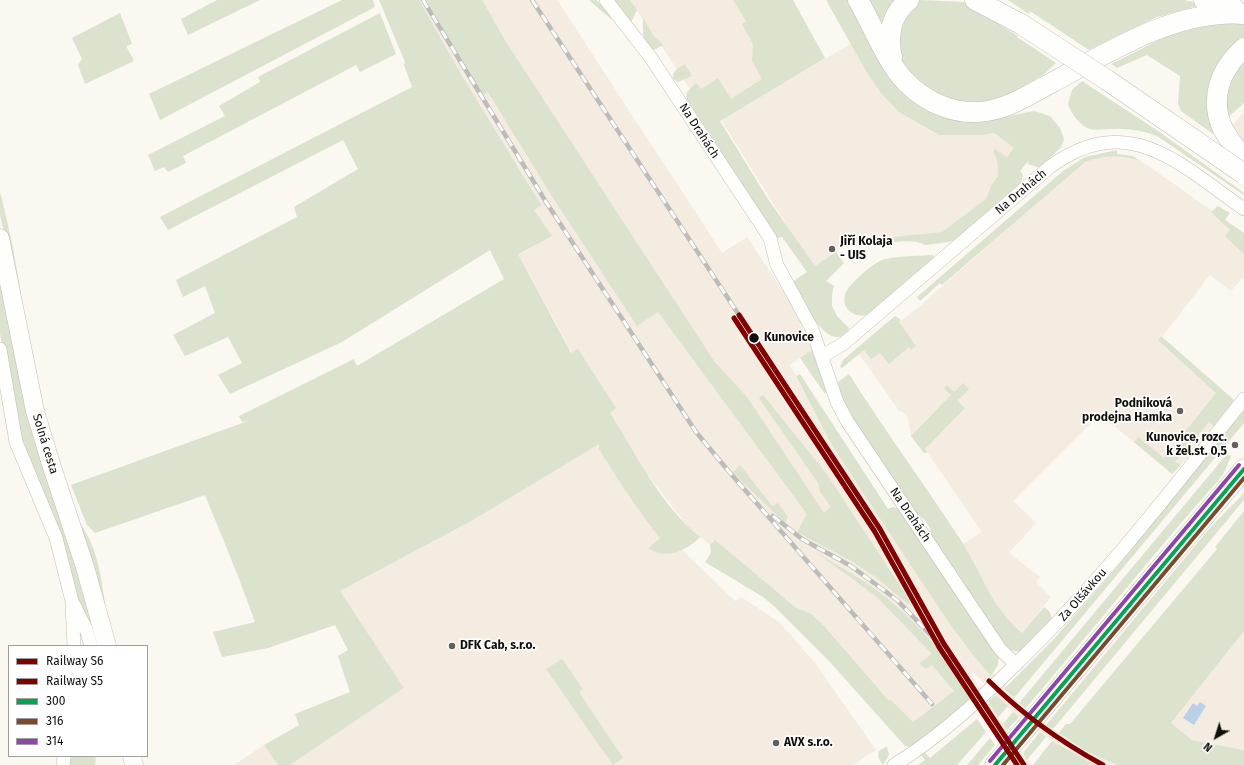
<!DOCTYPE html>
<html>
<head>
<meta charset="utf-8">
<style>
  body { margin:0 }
  #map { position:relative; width:1244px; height:765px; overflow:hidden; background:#fbf7f1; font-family:"Fira Sans",sans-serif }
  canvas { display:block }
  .legend { position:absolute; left:8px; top:645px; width:140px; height:112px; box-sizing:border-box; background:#fff; border:1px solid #a09f9e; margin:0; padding:5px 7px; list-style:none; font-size:12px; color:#110f0c }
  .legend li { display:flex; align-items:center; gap:8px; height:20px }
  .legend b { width:20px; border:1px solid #a09f9e }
  .north { position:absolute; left:1196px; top:717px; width:40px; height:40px; -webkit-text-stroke:3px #fff; paint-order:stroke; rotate:219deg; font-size:11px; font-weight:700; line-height:16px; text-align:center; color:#110f0c }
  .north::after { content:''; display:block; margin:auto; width:14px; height:18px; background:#110f0c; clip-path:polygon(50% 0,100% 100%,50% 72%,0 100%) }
</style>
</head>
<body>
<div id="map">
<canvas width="1244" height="765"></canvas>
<ul class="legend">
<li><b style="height:5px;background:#800000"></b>Railway S6</li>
<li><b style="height:5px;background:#800000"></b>Railway S5</li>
<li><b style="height:5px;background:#00a651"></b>300</li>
<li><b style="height:5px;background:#7a4b2a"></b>316</li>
<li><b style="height:5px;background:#8e44ad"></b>314</li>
</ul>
<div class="north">N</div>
</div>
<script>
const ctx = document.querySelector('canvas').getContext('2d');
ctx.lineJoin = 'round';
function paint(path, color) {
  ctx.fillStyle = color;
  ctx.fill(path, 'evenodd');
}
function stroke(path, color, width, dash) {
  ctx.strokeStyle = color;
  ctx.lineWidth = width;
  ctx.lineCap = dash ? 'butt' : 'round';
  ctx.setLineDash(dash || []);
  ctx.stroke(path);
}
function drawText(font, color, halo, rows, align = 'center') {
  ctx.font = font + ' "Fira Sans",sans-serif';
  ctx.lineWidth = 3.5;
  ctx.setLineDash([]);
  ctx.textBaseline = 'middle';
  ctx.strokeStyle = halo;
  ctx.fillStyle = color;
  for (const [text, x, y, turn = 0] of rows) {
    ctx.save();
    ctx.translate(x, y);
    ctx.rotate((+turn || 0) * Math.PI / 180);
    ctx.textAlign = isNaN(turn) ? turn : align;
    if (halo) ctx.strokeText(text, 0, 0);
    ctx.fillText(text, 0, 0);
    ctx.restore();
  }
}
paint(new Path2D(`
  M395,0H557L722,253L747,237L794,308L812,350L790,365L828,438L951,626L970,651L992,675L993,673L1007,687L1004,689L1019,703L1067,739L1115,765H1095L1052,741L1013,712L973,672L971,675L1030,765H1019L974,695L965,702L943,699L913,722L891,700L890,702L790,602L719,552L690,529L647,474L609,412L615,407L578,350L572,353L479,182Z
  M630,0H744L787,80L851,44L881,92L899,112L939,135H982L993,133L1015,148L1007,157L995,149L993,152L997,159L998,176L992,184L986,199L942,232L873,239L863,233L815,267L798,243L721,120L723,119L714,124Z
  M1244,112V145L1232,126Z
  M1106,155L1126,156L1141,161L1244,233V276L1231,291L1210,275L1162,337L1234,400L1195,450L1172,474L1100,414L1013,501L1036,523L1009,553L1040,577L1036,582L1051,597L1022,633L1008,621L981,580L963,544L982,532L927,452L924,453L911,436L908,419L902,411L900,412L859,354L920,306L1079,166L1085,162Z
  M600,443L677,545L735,601L741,597L779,622L815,663L876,750L853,765H290L404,688L340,591L473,520Z
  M1244,631V750L1192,740L1171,723Z
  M264,745L278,765H234Z`), '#f4ece0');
paint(new Path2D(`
  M217,0H260L188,35L181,19Z
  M342,0H373L375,7L160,120L149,94Z
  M379,0H419L462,76L541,205L534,210L552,236L518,254L571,353L578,349L616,408L610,413C637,455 660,505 700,537C688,550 665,561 649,548L660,538C638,510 618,480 599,449V444L473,520L340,591L404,688L290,765H278L264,745L299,725L295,714L350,692L338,656L348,650L335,625L268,648L222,657L213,632L255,622C240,579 222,537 205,495L95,533L87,525L71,485L248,421L242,422L239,416L354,359L357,366L504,279L490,250L342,342L230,394L218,375L242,363L228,337L185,356L173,335L215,313L205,286L183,297L176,280L297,217L294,207L358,169L343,140L168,230L160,217L412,87L404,65L405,62Z
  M426,0H482L506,42L714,361L747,397L824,513L831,507L820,492L818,483L759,398L763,395L826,473L910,601L908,604L877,578L853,562L797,532L807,514L658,312L637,326L553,198L488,92L482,96Z
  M589,0H596L608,11L612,20Z
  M609,0H630L637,10L629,27Z
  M733,0H793L825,58L720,121L768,199L815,266L836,252L844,263L826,281L834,286L832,295V306L837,316L849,328L848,332C826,354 801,297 792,282L807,272L782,237L774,239L686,101L687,92L696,83L701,89L718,78L731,99L762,79L752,61L753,44L742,24L746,21Z
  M826,0H851L885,68L984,121L1034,111L1050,116L1060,128L1064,139L1061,147L1040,168L1028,164V161L1020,171L1023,175L1021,183L957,239L949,242L925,245C916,238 884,242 874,246L873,239L942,232L986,199L992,184L998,176L997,159L993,152L995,149L1007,157L1014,148L994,133L982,135H939L899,112L881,93L866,71Z
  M869,0H899L883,25Z
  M920,0L964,2L1018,36L1017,37L1056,63L1043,75L1002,98L974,104L947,99L920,84L902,62L898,25L915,3Z
  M1008,0H1184L1193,2L1197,6L1157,17L1089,50L1030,11L1029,14Z
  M120,13L132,44L126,46L134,61L85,84L78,65L82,59L72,38Z
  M380,13L396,54L360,72L356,65L183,156L186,163L168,172L164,167L155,171L148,155L225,116L219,106L260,82L258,77Z
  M643,18L654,36L663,45L652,51C642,44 643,29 643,18Z
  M1244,21V40L1213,134L1181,111L1178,103L1180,76L1147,55L1117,68L1111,64L1167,36L1201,24Z
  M1244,58V103L1226,119L1227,80Z
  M685,64L692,76L678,82L673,79C672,70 679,68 685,64Z
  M1082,81L1161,133L1244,193V195L1157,136C1146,132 1134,129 1121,129C1111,128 1096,132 1087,128C1079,124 1071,113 1068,104L1072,90Z
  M1117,150V154L1133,156L1140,161C1121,154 1104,155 1085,162L942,285L940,283L920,301L917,297L1063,171L1085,157Z
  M0,192C13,242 22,292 27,343L0,214Z
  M1218,206L1230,213L1225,220L1244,233V254L1225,236L1230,230L1211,212Z
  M863,233L868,236L859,248L850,241Z
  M933,255L934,258L868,314C855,320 839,307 846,292C849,285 872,264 880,261C890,256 920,256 933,255Z
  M0,277L65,530L99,646H94L18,441L0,333Z
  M895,316L901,320L899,322L916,346L911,350L909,347L889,364L880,353L871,359L864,350L842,368L840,367L843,360Z
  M1161,336L1234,400L1214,426L1209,422L1175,462L1181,465L1172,474L1134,442L1138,437L1164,458L1216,393L1158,340Z
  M812,350L826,391L825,394L800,358Z
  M800,374L888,509L893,507L899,509L999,656L998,665L991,676L970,651L951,626L848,470L828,438L796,376Z
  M849,374C885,431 925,485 962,542C982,574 991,607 1022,633L1044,607L1050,612L1052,621L1020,652L1010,650L1005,646L927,533L931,530L925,520L917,515C893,481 845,422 838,382Z
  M963,383L969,389L957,401L965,408L925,449L927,452L924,453L911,436L951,395L944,388L947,385L954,392Z
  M1244,408V423L1240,428L1014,698L1004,689L1052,641L1112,573Z
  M1227,454L1231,456L1223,475L1181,523L1026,708L1019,703Z
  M740,465L772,506L778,503L788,517L785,523L733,473Z
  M1244,493V500L1053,729L1046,725L1209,529Z
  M1244,511V631L1171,723L1192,740L1244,750V765H1117L1088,752L1059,733L1066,724H1070L1217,549L1215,547Z
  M81,525C97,547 101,576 105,603L102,606Z
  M715,540L795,607L811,614L823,625L889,701L891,700L913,722L954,691L932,665L926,669L919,664L932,654L877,597L817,553C840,567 863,579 884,596C919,623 947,660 974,695L966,702L967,704L913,747L905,746L830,662L775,607L763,597L705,562L711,553L710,545Z
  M562,659L583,689L579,692L623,758L613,765L546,669Z
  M996,695L1008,706L998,717L988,701Z
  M1013,712L1019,717L1007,730L1003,724Z
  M977,719L986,732L957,765H918L925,760L921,755L925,753L930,758Z
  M1040,732L1046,737L1027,760L1023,753Z
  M990,738L995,745L978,765H967Z
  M1052,741L1095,765H1033Z
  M887,746L889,755L883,765L878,757L879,751Z
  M64,756H96L95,765H63Z`), '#dbe2cd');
paint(new Path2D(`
  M1200,702L1206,706L1194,725L1183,718L1193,703L1197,706Z`), '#b9d0e6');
const street = new Path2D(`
  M606,0L651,58L770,238L777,265L812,329L837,402L847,421L1000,649L1016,665
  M0,349L16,442L56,538L72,601L86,629L91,646
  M822,356L843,344L1051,166C1129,110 1179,164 1244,209
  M72,604L74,646
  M63,765L64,756
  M894,765C938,738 978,702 1015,665C1100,583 1171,491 1244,399`);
const secondary = new Path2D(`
  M0,238L35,411L51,464L85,567L107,646
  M132,756L134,765`);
const primary = new Path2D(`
  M858,0C871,22 888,64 905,81C926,103 956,116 987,111C1011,107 1032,93 1053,82C1111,51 1176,9 1244,14
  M975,0L1021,24
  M1204,0L1234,8
  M1244,48C1220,69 1209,99 1223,129C1229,140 1237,150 1244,160
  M892,57C887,36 891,14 909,0
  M995,765L1244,469`);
stroke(street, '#c2bfbb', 14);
stroke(secondary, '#c2bfbb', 19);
stroke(primary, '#c2bfbb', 21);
stroke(street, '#fefefd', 13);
stroke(secondary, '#fefefd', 18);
stroke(primary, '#fefefd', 20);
const rail = new Path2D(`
  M423,0L546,202L696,432L731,474L932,704
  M532,0L739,315
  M773,516L802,539L851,566L897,600L940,645L971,684`);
stroke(rail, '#bdbcbb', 4.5);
stroke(rail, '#fff', 3, [9]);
const primaryBridge = new Path2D(`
  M1021,24L1107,80L1244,174`);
stroke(primaryBridge, '#c2bfbb', 21, []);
stroke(primaryBridge, '#fefefd', 20);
stroke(new Path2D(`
  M995,765L1244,469`), '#00a651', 4);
stroke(new Path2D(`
  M1003,765L1244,478`), '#7a4b2a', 4);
stroke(new Path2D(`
  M990,761L1239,465`), '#8e44ad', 4);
stroke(new Path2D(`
  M739,315L880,529L944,644L1024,765
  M989,681C1023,715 1061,742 1103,765`), '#800000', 5);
stroke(new Path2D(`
  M734,318L875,532L939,647L1017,765`), '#800000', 5);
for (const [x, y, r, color] of [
  [832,249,4,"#63605c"],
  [754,338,5.5,"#110f0c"],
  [1180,411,4,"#63605c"],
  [1235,445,4,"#63605c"],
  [452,646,4,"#63605c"],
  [776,743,4,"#63605c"]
]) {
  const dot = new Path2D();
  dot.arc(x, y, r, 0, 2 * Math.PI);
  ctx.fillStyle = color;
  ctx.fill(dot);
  stroke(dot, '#fff', 1.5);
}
drawText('12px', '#110f0c', '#fff', [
  ["Na Drahách",699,131,57],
  ["Na Drahách",1021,192,-40],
  ["Solná cesta",45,444,73],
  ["Na Drahách",910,515,56],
  ["Za Olšávkou",1083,595,-49]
]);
drawText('bold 12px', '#110f0c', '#fff', [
  ["Jiří Kolaja",840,242],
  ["- UIS",840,256],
  ["Podniková",1172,404,"right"],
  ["prodejna Hamka",1172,418,"right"],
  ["Kunovice, rozc.",1227,438,"right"],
  ["k žel.st. 0,5",1227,452,"right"],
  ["DFK Cab, s.r.o.",460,646],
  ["AVX s.r.o.",784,743]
], 'left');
drawText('bold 12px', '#110f0c', '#fff', [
  ["Kunovice",764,338]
], 'left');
</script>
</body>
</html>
